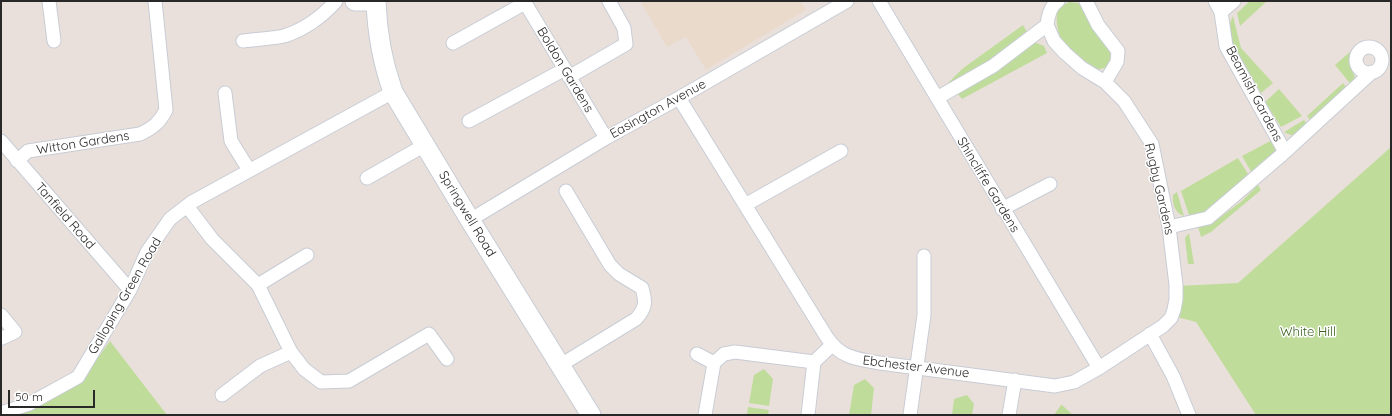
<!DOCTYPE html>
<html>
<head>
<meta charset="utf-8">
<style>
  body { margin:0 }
  #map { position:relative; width:1392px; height:416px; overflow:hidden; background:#eae0db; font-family:Quicksand,sans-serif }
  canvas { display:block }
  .frame { position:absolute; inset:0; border:2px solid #282828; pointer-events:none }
  .scale { position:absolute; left:8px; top:390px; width:87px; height:18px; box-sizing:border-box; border:2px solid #282828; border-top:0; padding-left:5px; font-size:12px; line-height:14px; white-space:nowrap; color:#282828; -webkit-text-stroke:3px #fff; paint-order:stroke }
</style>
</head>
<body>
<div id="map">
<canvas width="1392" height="416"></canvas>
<div class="frame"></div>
<div class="scale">50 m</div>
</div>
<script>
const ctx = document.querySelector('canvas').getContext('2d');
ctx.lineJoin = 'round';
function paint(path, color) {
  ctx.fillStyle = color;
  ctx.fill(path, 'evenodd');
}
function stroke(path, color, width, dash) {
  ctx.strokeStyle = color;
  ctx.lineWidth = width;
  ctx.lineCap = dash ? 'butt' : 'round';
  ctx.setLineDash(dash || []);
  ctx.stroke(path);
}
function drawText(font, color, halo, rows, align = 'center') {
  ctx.font = font + ' Quicksand,sans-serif';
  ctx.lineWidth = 3;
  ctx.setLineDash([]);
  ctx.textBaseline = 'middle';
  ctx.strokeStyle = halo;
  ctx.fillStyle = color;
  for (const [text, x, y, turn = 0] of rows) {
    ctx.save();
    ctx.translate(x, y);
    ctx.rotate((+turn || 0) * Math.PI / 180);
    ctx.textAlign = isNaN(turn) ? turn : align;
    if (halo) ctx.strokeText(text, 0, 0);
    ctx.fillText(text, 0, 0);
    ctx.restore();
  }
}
paint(new Path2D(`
  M640,1H800L806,10L706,70L686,37L667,47Z`), '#eadacc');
paint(new Path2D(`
  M1250,1H1267L1240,26L1237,13Z
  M1069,2L1078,3L1083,8L1090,24L1110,52V62L1107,67C1104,68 1099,70 1095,69C1085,66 1067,48 1062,40C1057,31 1056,21 1057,12L1062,6Z
  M1233,16L1241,48L1273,83L1261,93C1250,74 1220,38 1233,16Z
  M1023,25L1027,32L1008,48L952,85L948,83L962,69Z
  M1034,42L1044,46L1047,53L962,99L957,93L999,70Z
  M1351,51C1351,54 1349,59 1349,62C1350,72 1359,76 1353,87L1335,65Z
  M1343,83L1349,91L1313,123L1307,116Z
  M1279,89L1302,116L1281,127L1265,102Z
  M1304,120L1309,126C1300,134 1296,139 1284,132Z
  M1274,139L1277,146L1276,153L1253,175L1242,156Z
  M1391,147V415H1256L1196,322L1173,316L1177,286L1238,283Z
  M1238,158L1250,177L1208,211L1190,218L1181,191Z
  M1258,185L1261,190L1211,232L1201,237L1198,227L1218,219L1242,201Z
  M1177,192L1184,216C1175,213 1172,204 1173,195Z
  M1189,233L1194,264H1188L1185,238Z
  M110,341L167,415H14L35,407L79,384Z
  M764,369L773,379L769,406L749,403L754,375Z
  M865,379L874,388L871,415H849L854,385Z
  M967,395L974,404L972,415H952L954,399Z
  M1061,405H1062L1073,415H1054Z
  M748,407L769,410L768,415H747Z`), '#c0dc9b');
const street = new Path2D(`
  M49,1L54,41
  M524,1L606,138
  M879,1L1099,368
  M1086,1L1098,25L1118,51L1117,62L1105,82
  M1215,1L1221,12L1226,46L1285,152
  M1221,12L1234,1
  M243,41C256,39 271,39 284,36C304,30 323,16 336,1
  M453,43L525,3
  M1356 60a13 13 0 1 1 26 0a13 13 0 1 1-26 0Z
  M569,77L626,44L624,28L609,1
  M225,93L231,141L249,170
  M679,98L826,336C840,358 856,359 880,363L1055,386L1074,382L1099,368L1163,326L1171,318L1174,310L1176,299V285L1169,227L1152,144L1124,101L1105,82L1082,68L1065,53L1054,41L1047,25
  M937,98L993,66L1047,25C1048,16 1050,6 1058,1
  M469,121L565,69
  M1,141L130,290
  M17,161L28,151L140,134C153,128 160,122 166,110L155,1
  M367,178L425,145
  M745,205L841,151
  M187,206L212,239L258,285L291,352L304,369L321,382L349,381L429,334L447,359
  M1002,209L1050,184
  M470,220L606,138L679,98L847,1
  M1169,227L1208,218L1285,152L1372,72
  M258,285L307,255
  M1,315L15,332L2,338
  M1150,334L1173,376L1189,415
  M697,354L714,363
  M559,366L636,319C646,308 646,302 642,288L619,274L610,265L566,191
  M222,395L260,366L291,352
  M1,413L29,404L78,377L130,290L147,252L170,219L192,202L393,92
  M705,415L714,363L724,354L735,352L814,362L832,345
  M808,415L814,362
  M910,415L924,315V256
  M1009,415L1015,380`);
const secondary = new Path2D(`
  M355,1H376
  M376,1C377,34 382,61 393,92L470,220L591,415`);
stroke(street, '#c7ccd5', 15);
stroke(secondary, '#c7ccd5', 21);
stroke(street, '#fff', 13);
stroke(secondary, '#fff', 19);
drawText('13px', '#282828', '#fff', [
  ["Boldon Gardens",565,70,59],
  ["Beamish Gardens",1254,94,62],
  ["Easington Avenue",658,109,-29],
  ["Witton Gardens",83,143,-9],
  ["Shincliffe Gardens",988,185,59],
  ["Rugby Gardens",1159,189,77],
  ["Springwell Road",467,214,59],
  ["Tanfield Road",65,216,49],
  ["Galloping Green Road",125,296,-60],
  ["Ebchester Avenue",916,367,7]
]);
drawText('13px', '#3a5f1f', '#fff', [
  ["White Hill",1308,332]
]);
</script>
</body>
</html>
